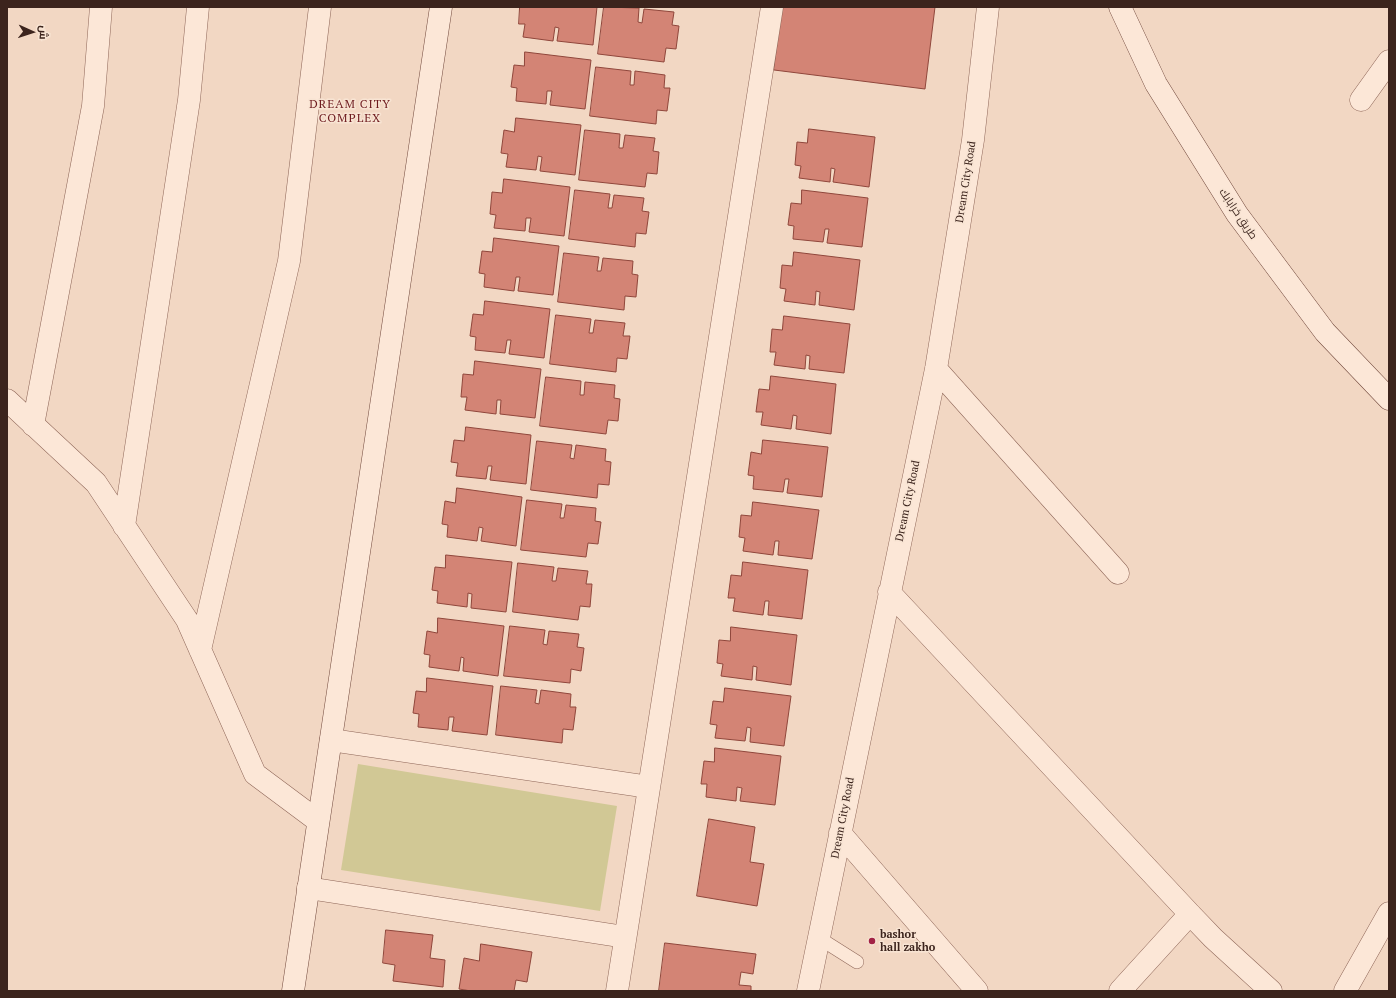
<!DOCTYPE html>
<html>
<head>
<meta charset="utf-8">
<style>
  body { margin:0 }
  #map { position:relative; width:1396px; height:998px; overflow:hidden; background:#f2d7c3; font-family:"PT Serif",Cairo,serif }
  canvas { display:block }
  .frame { position:absolute; inset:0; border:8px solid #3c241d; pointer-events:none }
  .north { position:absolute; left:12px; top:12px; width:40px; height:40px; -webkit-text-stroke:3px #f8e4d3; paint-order:stroke; rotate:93deg; font-size:11px; font-weight:700; line-height:16px; text-align:center; color:#3c241d }
  .north::after { content:''; display:block; margin:auto; width:14px; height:18px; background:#3c241d; clip-path:polygon(50% 0,100% 100%,50% 72%,0 100%) }
</style>
</head>
<body>
<div id="map">
<canvas width="1396" height="998"></canvas>
<div class="frame"></div>
<div class="north">ش</div>
</div>
<script>
const ctx = document.querySelector('canvas').getContext('2d');
ctx.lineJoin = 'round';
function paint(path, color) {
  ctx.fillStyle = color;
  ctx.fill(path, 'evenodd');
}
function stroke(path, color, width, dash) {
  ctx.strokeStyle = color;
  ctx.lineWidth = width;
  ctx.lineCap = dash ? 'butt' : 'round';
  ctx.setLineDash(dash || []);
  ctx.stroke(path);
}
function drawText(font, color, halo, rows, align = 'center') {
  ctx.font = font + ' "PT Serif",Cairo,serif';
  ctx.lineWidth = 3;
  ctx.setLineDash([]);
  ctx.textBaseline = 'middle';
  ctx.strokeStyle = halo;
  ctx.fillStyle = color;
  for (const [text, x, y, turn = 0] of rows) {
    ctx.save();
    ctx.translate(x, y);
    ctx.rotate((+turn || 0) * Math.PI / 180);
    ctx.textAlign = isNaN(turn) ? turn : align;
    if (halo) ctx.strokeText(text, 0, 0);
    ctx.fillText(text, 0, 0);
    ctx.restore();
  }
}
paint(new Path2D(`
  M358,764L617,806L600,911L341,870Z`), '#d1c895');
const building = new Path2D(`
  M520,7H597L593,45L557,41L559,28L555,27L553,41L523,37L525,24H519Z
  M604,7L639,8L638,22L642,23L644,9L674,12L672,25L679,26L676,49L666,48L664,62L598,54Z
  M782,7H935L925,89L774,70Z
  M525,52L591,60L585,109L550,105L552,91H547L546,104L516,101L517,88L511,87L514,65L524,66Z
  M596,67L631,71L630,85H634L635,71L665,75L664,88H670L667,111L657,110L656,124L590,116Z
  M516,118L581,125L575,175L540,171L542,157L538,156L536,170L506,167L508,154L501,153L504,130L514,132Z
  M809,129L875,137L869,187L833,182L835,169L831,168L830,182L799,178L801,166L795,165L797,142L807,143Z
  M585,130L620,134L619,148H623L625,135L655,138L653,151L659,152L657,174L647,173L645,187L579,180Z
  M504,179L570,187L564,236L529,232L531,218H526L525,231L494,228L496,215L490,214L492,192L502,193Z
  M575,190L610,194L608,208H612L614,195L644,198L642,211L649,212L646,234L636,233L635,247L569,239Z
  M802,190L868,198L862,247L827,243L829,229H825L823,242L793,239L794,226L788,225L791,203L801,204Z
  M494,238L559,246L553,295L518,291L520,277H516L514,291L484,287L485,274L479,273L482,251L492,252Z
  M794,252L860,260L854,310L819,305L820,292L816,291L815,305L784,301L786,289L780,288L782,265L792,266Z
  M564,253L599,257L597,271H601L603,258L633,261L632,274L638,275L636,297L625,296L624,310L558,302Z
  M485,301L550,309L544,358L509,354L511,340H507L505,353L475,350L476,337L470,336L473,314L483,315Z
  M556,315L591,319L589,333H593L595,320L625,323L623,336H630L627,359L617,358L616,372L550,364Z
  M784,316L850,324L844,373L809,369L810,356L806,355L805,369L774,365L776,352H770L772,329L782,330Z
  M475,361L541,369L535,418L500,414L501,400H497L496,414L465,410L467,397H461L463,374L473,375Z
  M771,376L836,384L831,434L796,429L797,416L793,415L791,429L761,425L763,412H756L759,389L769,390Z
  M546,377L581,381L580,395H584L585,382L615,385L614,398L620,399L618,421L608,420L606,434L540,426Z
  M466,427L531,435L526,484L490,480L492,466H488L486,479L456,476L458,463L451,462L454,440L464,441Z
  M763,440L828,447L822,497L787,493L789,479H785L783,492L753,489L754,476L748,475L751,452L761,454Z
  M537,441L572,445L570,458L574,459L576,445L606,449L605,461L611,462L609,485L598,484L597,498L531,490Z
  M457,488L522,497L516,546L481,541L483,528L479,527L477,541L447,537L448,525L442,524L445,501L455,503Z
  M527,500L562,504L560,518H564L566,505L596,508L595,521L601,522L598,544L588,543L586,557L521,550Z
  M753,502L819,510L812,559L778,555L779,541H775L773,555L743,551L745,538L739,537L741,515L751,516Z
  M446,555L512,562L506,612L471,608L472,594L468,593L467,607L437,603L438,591L432,590L435,567L445,568Z
  M743,562L808,570L802,619L768,615L769,601H765L763,615L733,611L735,598H728L731,575L741,576Z
  M518,563L554,567L552,581H556L558,568L588,571L586,584H592L590,607L580,606L578,620L513,612Z
  M438,618L504,626L498,676L463,671L464,658L461,657L459,671L429,667L430,655L424,654L427,631L437,633Z
  M510,626L545,630L543,644L547,645L549,631L579,634L577,647L584,648L581,671L571,669L570,683L504,676Z
  M731,627L797,635L791,685L756,680L757,667L753,666L752,680L721,676L723,664L717,663L719,640L730,641Z
  M427,678L493,686L487,735L452,731L454,717H449L448,730L418,727L419,714L413,713L416,691L426,692Z
  M501,686L537,690L535,703L539,704L541,690L571,694L570,707H576L573,730L563,729L562,743L496,735Z
  M725,688L791,696L784,746L750,742L751,728L747,727L745,741L715,738L717,725L710,724L713,701L723,702Z
  M715,748L781,756L775,805L740,801L742,788L737,787L736,801L706,797L707,784H701L704,761L714,762Z
  M709,819L755,827L750,862L764,864L757,906L697,896Z
  M386,930L433,935L430,958L445,960L443,987L393,981L395,965L383,963Z
  M665,943L756,954L753,974L741,972L739,985L751,986V991H659Z
  M481,944L532,952L527,982L516,980L514,991H471L459,989L464,958L479,961Z`);
paint(building, '#d38475');
stroke(building, '#8f463b', 1);
const lane = new Path2D(`
  M819,938L857,962`);
const street = new Path2D(`
  M1361,100L1389,61
  M936,369L1118,573
  M7,400L96,483L187,620L255,774L318,821
  M33,425L93,106L101,7
  M124,526L189,100L198,7
  M889,592L1190,914L1213,938L1271,991
  M200,650L289,261L320,7
  M331,740L649,787
  M840,833L977,991
  M308,888L625,937
  M617,991L772,7
  M808,991L936,369L973,140L988,7
  M1120,991L1190,914
  M1345,991L1389,913`);
const secondary = new Path2D(`
  M1120,7L1156,84L1237,214L1325,332L1389,399
  M293,991L441,7`);
stroke(lane, '#8e6658', 14);
stroke(street, '#8e6658', 23);
stroke(secondary, '#70473b', 23);
stroke(lane, '#fce7d7', 13);
stroke(street, '#fce7d7', 22);
stroke(secondary, '#fce7d7', 22);
for (const [x, y, r, color] of [
  [872,941,4,"#a22245"]
]) {
  const dot = new Path2D();
  dot.arc(x, y, r, 0, 2 * Math.PI);
  ctx.fillStyle = color;
  ctx.fill(dot);
  stroke(dot, '#f8e4d3', 1.5);
}
drawText('11px', '#3c241d', '#f8e4d3', [
  ["Dream City Road",966,182,-81],
  ["طريق خرابابك",1238,214,56],
  ["Dream City Road",908,501,-78],
  ["Dream City Road",843,818,-79]
]);
drawText('bold 11px', '#3c241d', '#f8e4d3', [
  ["bashor",880,935],
  ["hall zakho",880,948]
], 'left');
ctx.letterSpacing = '1px';
drawText('12px', '#6d191d', '#f8e4d3', [
  ["DREAM CITY",350,105],
  ["COMPLEX",350,119]
]);
ctx.letterSpacing = '0px';
</script>
</body>
</html>
